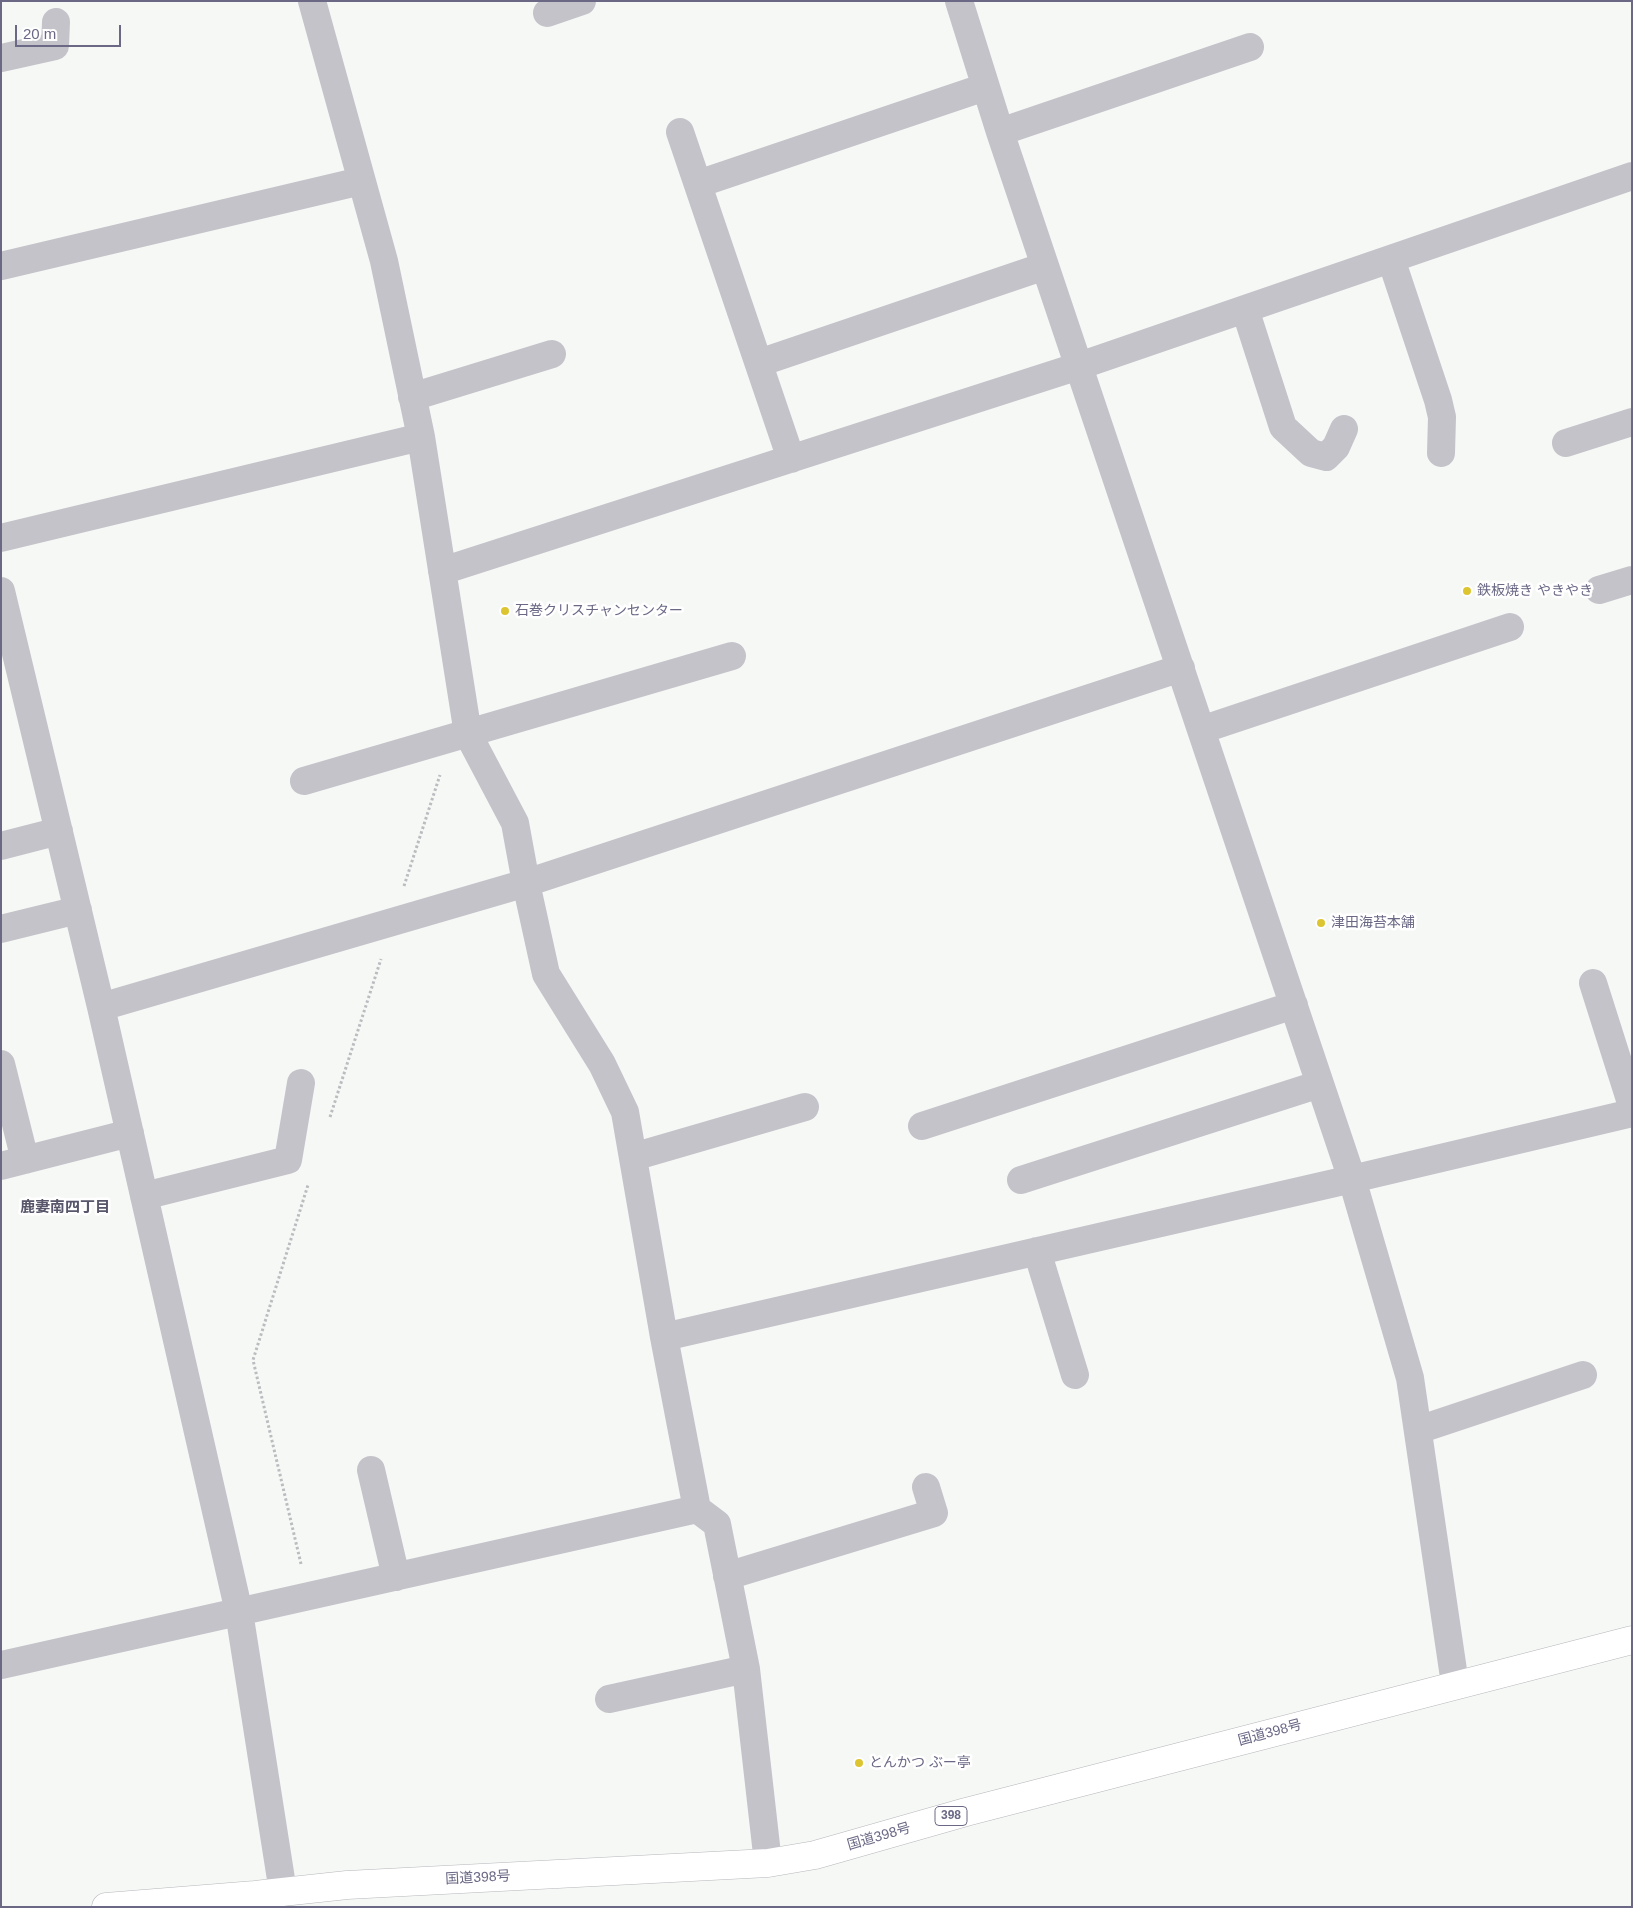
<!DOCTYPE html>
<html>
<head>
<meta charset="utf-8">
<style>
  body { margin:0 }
  #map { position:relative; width:1633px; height:1908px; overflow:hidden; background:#f6f8f5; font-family:Arial,sans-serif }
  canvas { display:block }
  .frame { position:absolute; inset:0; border:2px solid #6a6885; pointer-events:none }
  .scale { position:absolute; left:15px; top:25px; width:106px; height:22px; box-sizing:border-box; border:2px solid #6a6885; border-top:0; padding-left:6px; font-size:15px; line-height:18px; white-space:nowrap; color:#6a6885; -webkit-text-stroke:4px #fff; paint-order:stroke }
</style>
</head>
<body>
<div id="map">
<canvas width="1633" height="1908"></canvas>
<div class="frame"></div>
<div class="scale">20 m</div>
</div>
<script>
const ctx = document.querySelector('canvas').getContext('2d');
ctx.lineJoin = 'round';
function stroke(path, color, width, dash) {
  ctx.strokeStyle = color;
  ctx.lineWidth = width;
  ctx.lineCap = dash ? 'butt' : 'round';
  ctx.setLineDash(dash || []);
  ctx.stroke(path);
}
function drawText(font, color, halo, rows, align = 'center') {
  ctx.font = font + ' Arial,"Noto Sans JP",sans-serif';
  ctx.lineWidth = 5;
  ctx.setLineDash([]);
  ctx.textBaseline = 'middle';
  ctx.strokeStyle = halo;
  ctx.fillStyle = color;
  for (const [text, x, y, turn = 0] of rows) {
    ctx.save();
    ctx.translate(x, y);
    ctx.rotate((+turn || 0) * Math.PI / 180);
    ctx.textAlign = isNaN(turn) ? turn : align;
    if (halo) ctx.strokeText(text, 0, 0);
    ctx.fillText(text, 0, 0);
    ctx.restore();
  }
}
const highway = new Path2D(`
  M106,1907L255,1895L347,1885L768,1863L815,1855L966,1812L1632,1640`);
stroke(highway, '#b6b6bc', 29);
stroke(new Path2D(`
  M404,886L440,775
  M330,1117L381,959
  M301,1564L253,1360L308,1185`), '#bbbbc0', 3, [2.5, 2.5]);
stroke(new Path2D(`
  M312,1L384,261L421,437L468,734L515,823L526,883L546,974L602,1064L625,1112L664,1337L697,1509L717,1524L746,1669L768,1863
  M959,1L1000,132L1352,1179L1410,1378L1455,1684
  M547,13L582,1
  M1,58L55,46L56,22
  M680,132L791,459
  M1000,132L1250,47
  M698,184L985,87
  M1391,259L1438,400L1442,417L1441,453
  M1,266L361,181
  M1245,309L1283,427L1311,453L1326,457L1336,447L1344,429
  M759,363L1045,266
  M412,397L552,354
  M1566,443L1632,422
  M1,538L421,437
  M442,571L1079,366L1632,176
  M1599,590L1632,580
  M1,591L101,1007L239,1612L283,1892
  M1201,730L1510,627
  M304,781L732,656
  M1,846L59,831
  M1,929L78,910
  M1593,983L1632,1106
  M101,1007L526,883L1181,668
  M1,1064L25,1160
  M922,1126L1294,1005
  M633,1157L805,1107
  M1,1166L130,1133
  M1021,1180L1320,1084
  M144,1196L288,1160L301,1083
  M1037,1251L1075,1375
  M664,1337L1352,1179L1632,1113
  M1418,1430L1583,1375
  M371,1470L396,1577
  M727,1576L934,1513L926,1487
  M1,1665L697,1509
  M609,1699L746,1669`), '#c4c3ca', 28);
stroke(highway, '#fff', 28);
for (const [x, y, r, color] of [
  [1467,591,5,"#dcc531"],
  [505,611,5,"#dcc531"],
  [1321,923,5,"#dcc531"],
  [859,1763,5,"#dcc531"]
]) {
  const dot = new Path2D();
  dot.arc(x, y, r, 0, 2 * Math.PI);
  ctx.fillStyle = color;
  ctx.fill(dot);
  stroke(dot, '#fff', 2);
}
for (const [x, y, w] of [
  [951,1816,32]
]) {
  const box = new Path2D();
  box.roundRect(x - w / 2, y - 9.5, w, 19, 4);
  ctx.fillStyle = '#fff';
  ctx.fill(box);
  stroke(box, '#6a6885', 1);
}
drawText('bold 12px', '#6a6885', null, [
  ["398",951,1816]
]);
drawText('14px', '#6a6885', '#fff', [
  ["鉄板焼き やきやき",1477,591],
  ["石巻クリスチャンセンター",515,611],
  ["津田海苔本舗",1331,923],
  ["とんかつ ぶー亭",869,1763]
], 'left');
drawText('14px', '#6a6885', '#fff', [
  ["国道398号",1270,1733,-15],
  ["国道398号",879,1837,-16],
  ["国道398号",478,1878,-3]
]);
drawText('bold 15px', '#57566a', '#fff', [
  ["鹿妻南四丁目",65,1208]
]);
</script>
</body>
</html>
